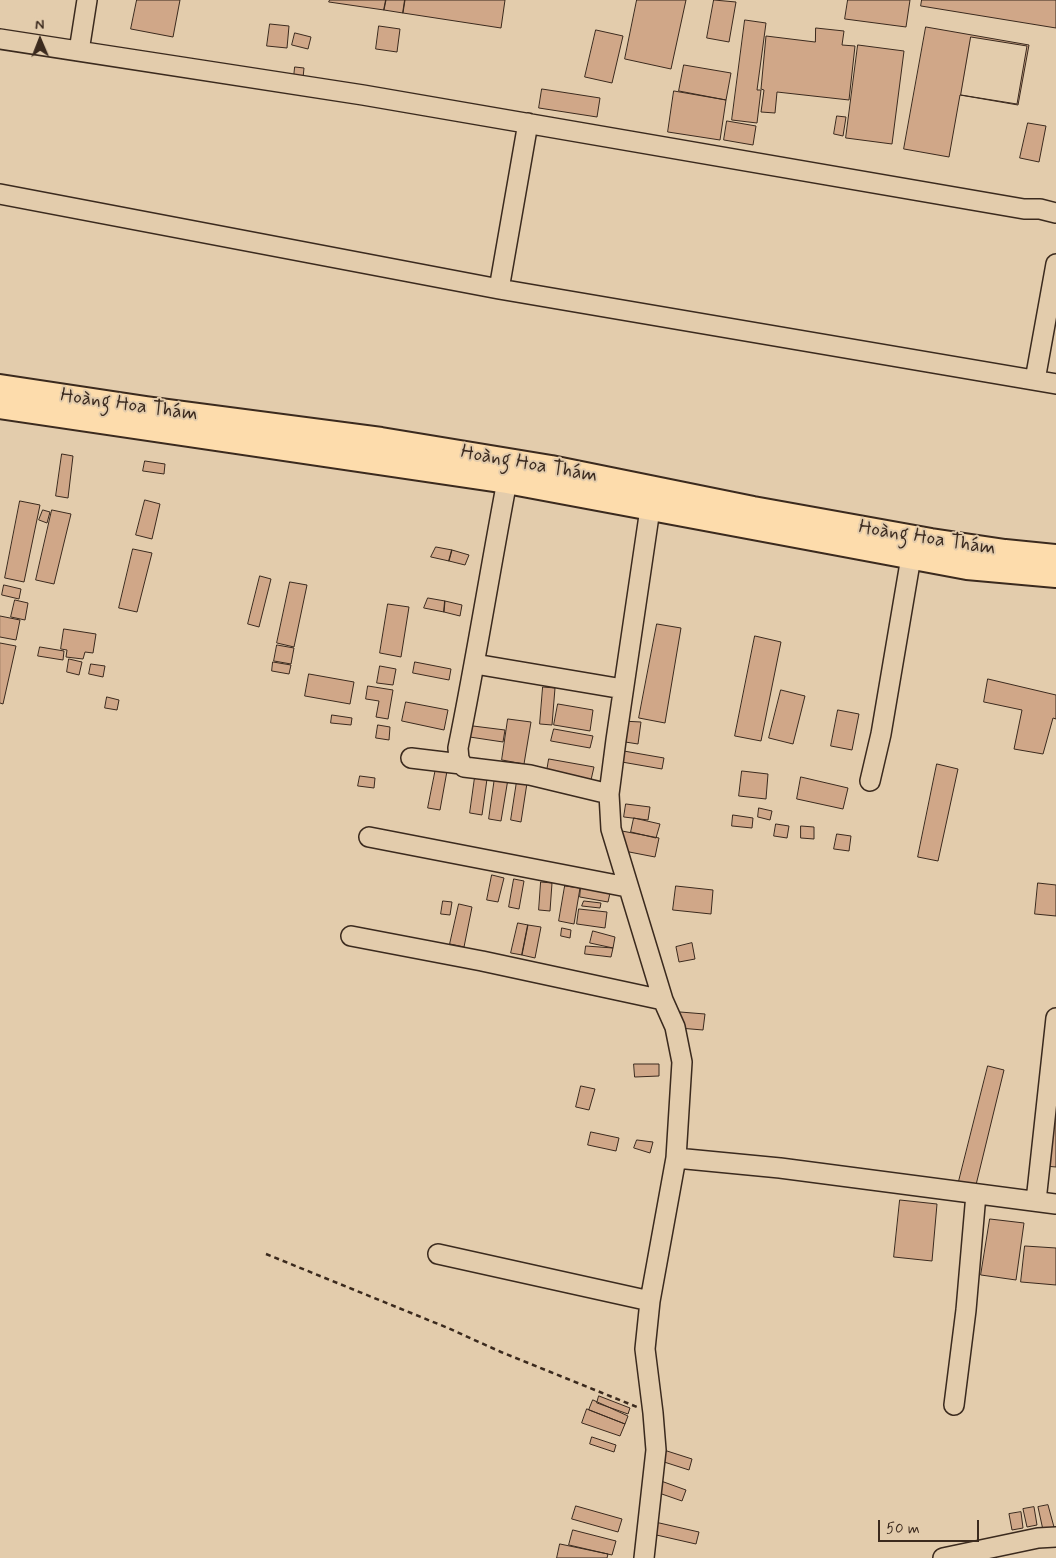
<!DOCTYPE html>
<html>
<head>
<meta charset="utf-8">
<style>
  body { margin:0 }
  #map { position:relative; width:1056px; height:1558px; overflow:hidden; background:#e3ccac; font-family:Mynerve,sans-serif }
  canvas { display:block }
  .north { position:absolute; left:15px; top:15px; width:50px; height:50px; -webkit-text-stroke:4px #e3ccac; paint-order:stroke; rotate:359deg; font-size:14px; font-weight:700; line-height:20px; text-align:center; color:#3b2a1e }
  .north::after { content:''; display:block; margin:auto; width:18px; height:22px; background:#3b2a1e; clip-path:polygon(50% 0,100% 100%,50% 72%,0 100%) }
  .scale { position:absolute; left:878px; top:1520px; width:101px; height:22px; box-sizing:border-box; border:2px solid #3b2a1e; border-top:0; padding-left:6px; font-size:15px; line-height:18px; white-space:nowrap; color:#3b2a1e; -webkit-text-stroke:4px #e3ccac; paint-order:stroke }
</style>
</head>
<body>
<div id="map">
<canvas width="1056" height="1558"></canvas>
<div class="north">N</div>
<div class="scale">50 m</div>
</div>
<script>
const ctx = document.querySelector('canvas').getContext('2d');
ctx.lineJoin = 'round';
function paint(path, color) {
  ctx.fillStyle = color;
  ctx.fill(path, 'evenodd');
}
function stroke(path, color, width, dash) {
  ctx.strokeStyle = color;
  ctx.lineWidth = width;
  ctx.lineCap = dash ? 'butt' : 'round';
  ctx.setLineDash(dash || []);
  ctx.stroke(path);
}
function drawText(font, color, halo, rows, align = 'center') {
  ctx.font = font + ' Mynerve,sans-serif';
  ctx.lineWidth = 4;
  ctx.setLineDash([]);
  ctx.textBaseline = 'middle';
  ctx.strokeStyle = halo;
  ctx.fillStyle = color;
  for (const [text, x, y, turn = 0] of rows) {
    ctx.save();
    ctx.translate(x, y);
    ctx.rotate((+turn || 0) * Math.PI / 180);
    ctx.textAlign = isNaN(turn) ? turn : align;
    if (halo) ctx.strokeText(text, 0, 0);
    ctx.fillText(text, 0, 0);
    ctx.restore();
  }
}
const building = new Path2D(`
  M137,0H180L173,37L131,29Z
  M330,0H386L384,10L329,2Z
  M386,0H405L403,13L384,10Z
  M405,0H505L501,28L403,13Z
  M637,0H686L671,69L625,59Z
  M714,0L736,2L729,42L707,38Z
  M848,0H910L906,27L845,19Z
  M922,0H1056V28L921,6Z
  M745,20L766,23L757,90H761L757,123L732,120Z
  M270,24L289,26L287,48L267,46Z
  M379,26L400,29L397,52L376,49Z
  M926,27L1029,45L1018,105L960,95L949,157L904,149Z
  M816,28L844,31L842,45L855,46L849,100L777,92L775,113L761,112L764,90L761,89L766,36L815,42Z
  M596,30L623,36L612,83L585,77Z
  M295,33L311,37L308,49L292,45Z
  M971,37L1027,46L1017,104L961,95Z
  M858,45L904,51L892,144L846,138Z
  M684,65L731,73L726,100L679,91Z
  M295,67L304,68L303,78L294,77Z
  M542,89L600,98L597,117L539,108Z
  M674,91L726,100L720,140L668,132Z
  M837,116L846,117L843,136L834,134Z
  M727,121L756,126L753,145L724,140Z
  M1028,123L1046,126L1039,162L1020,158Z
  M62,454L73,456L68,498L56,496Z
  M145,461L165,464L164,474L143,471Z
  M145,500L160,504L152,539L136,535Z
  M20,501L40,505L24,582L5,578Z
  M43,510L50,512L47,523L39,520Z
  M52,510L71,514L54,584L36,580Z
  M436,547L452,550L449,561L431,557Z
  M133,549L152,553L137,612L119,608Z
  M452,550L469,555L465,565L449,561Z
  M260,576L271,579L259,627L248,624Z
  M290,582L307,585L294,647L277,643Z
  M4,585L21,589L19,599L2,595Z
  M428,598L445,601L444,612L424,608Z
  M15,600L28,603L25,620L11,617Z
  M445,601L462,605L460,616L444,612Z
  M388,604L409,607L401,657L380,653Z
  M0,616L20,620L16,640L0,637Z
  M657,624L681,628L665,723L639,718Z
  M64,629L96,634L93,653L85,652L83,659L66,657L67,650L61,649Z
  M755,636L781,642L761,741L735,736Z
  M0,643L16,646L3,704L0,703Z
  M277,645L294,648L291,664L274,661Z
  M40,647L64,651L63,660L38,656Z
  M69,659L82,662L79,675L67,672Z
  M273,662L291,665L289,674L272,671Z
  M415,662L451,669L449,680L413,673Z
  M91,664L105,666L103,677L89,674Z
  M380,666L396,669L393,685L377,683Z
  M309,674L354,682L350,704L305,696Z
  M988,679L1056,695V719L1053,718L1043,754L1014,749L1022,710L984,702Z
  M368,686L393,690L388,719L376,717L379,701L366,699Z
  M543,687L555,688L552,725L540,724Z
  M781,690L805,696L793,744L769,738Z
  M107,697L119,700L117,710L105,708Z
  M406,702L448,710L444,730L402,721Z
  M558,704L593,710L590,731L554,725Z
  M838,710L859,714L852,750L831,746Z
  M332,715L352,718L351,725L331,723Z
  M508,719L531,722L524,764L502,760Z
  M621,721L641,722L638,744L619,741Z
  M378,725L390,727L389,740L376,738Z
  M465,725L505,730L503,742L463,736Z
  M554,729L593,736L590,748L551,741Z
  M618,750L664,758L662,769L616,761Z
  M549,759L594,767L591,780L547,771Z
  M937,764L958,769L938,861L918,857Z
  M436,768L447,771L440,810L428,808Z
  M742,771L768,774L766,799L739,796Z
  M360,776L375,778L374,788L358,786Z
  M475,777L487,779L482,815L470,813Z
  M495,777L508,779L501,821L489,819Z
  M801,777L848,788L843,809L797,799Z
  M517,781L527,783L521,822L511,820Z
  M626,804L650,807L648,820L624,817Z
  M759,808L772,811L770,820L758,817Z
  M733,815L753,818L752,828L732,826Z
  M634,818L660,824L656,838L631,832Z
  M776,824L789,826L787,838L774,836Z
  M801,826L814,827V839L801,838Z
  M622,831L659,838L655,857L619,850Z
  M837,834L851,836L849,851L834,849Z
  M492,875L504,878L498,902L487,900Z
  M514,879L524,881L519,909L509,907Z
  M541,882L552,883L550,911L539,910Z
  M1038,883L1056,885V916L1035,914Z
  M565,886L580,888L574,924L559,921Z
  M676,886L713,890L711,914L673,910Z
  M581,887L610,893L608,902L580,897Z
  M443,901L452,902L450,915L441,914Z
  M584,901L601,903L600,908L582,906Z
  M459,904L472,907L464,947L450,944Z
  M579,909L607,912L605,928L577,924Z
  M518,923L528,925L522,955L511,953Z
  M528,925L541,927L535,958L522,955Z
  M562,928L571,930L570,938L561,936Z
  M593,931L615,937L613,948L590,943Z
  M692,943L695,959L679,962L676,947Z
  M586,946L613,948L611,957L585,954Z
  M680,1012L705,1014L703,1030L679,1028Z
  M634,1064H659V1076L635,1077Z
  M988,1066L1004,1070L975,1189L958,1185Z
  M581,1086L595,1089L589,1110L576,1107Z
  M1056,1103V1167L1045,1166Z
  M591,1132L619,1138L616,1151L588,1145Z
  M637,1140L653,1142L650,1153L634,1148Z
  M900,1200L937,1204L932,1261L894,1257Z
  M990,1219L1024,1223L1016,1280L981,1275Z
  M1025,1246L1056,1248V1285L1021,1282Z
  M599,1396L630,1408L628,1414L597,1403Z
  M593,1400L628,1416L625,1424L589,1410Z
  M587,1409L625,1424L620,1436L582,1423Z
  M592,1437L616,1445L614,1452L590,1444Z
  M667,1451L692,1459L689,1470L661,1461Z
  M661,1481L686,1490L682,1501L656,1492Z
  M1048,1505L1054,1527L1043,1530L1038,1507Z
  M576,1506L622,1519L618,1532L572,1519Z
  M1034,1507L1037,1525L1027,1527L1023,1509Z
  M1021,1512L1023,1528L1012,1530L1009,1514Z
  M655,1522L699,1532L696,1544L652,1534Z
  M573,1530L616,1541L612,1555L569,1545Z
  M560,1544L608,1554L607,1558H557Z`);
paint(building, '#d0a788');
stroke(building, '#3b2a1e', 1);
const minor = new Path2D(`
  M0,39L363,95L1024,209H1040L1056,213
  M79,51L87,0
  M0,194L499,289L1056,384
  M499,289L528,123
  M1035,380L1056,264
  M507,481C490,570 476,660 458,748L459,759L464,767L530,775L609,794
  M475,664L623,689
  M411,758L461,764
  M870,781L881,734L911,557
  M369,837L627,887
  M351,936L482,961L663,1000
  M676,1158L780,1168L1056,1204
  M1036,1201L1056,1018
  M438,1254L650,1301
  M954,1405L966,1310L976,1194
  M644,1558L656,1450L653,1413L645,1349L650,1301L676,1158L682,1062L675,1027L663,1000L611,829L609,794L616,740L650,509
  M943,1558L1038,1538L1056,1537`);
const major = new Path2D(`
  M0,387L146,409L381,440L551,468L753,509L931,541L1005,552L1056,557
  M0,406L507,481L967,567L1056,575`);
stroke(minor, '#3b2a1e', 22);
stroke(major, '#3b2a1e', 28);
stroke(new Path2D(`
  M266,1254L448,1328L501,1352L637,1407`), '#3b2a1e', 2.5, [5, 4]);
stroke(minor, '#e3ccac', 19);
stroke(major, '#fddcac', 24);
drawText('20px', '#3b2a1e', '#e3ccac', [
  ["Hoàng Hoa Thám",129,406,8],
  ["Hoàng Hoa Thám",529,465,10],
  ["Hoàng Hoa Thám",927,539,9]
]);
</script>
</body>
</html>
